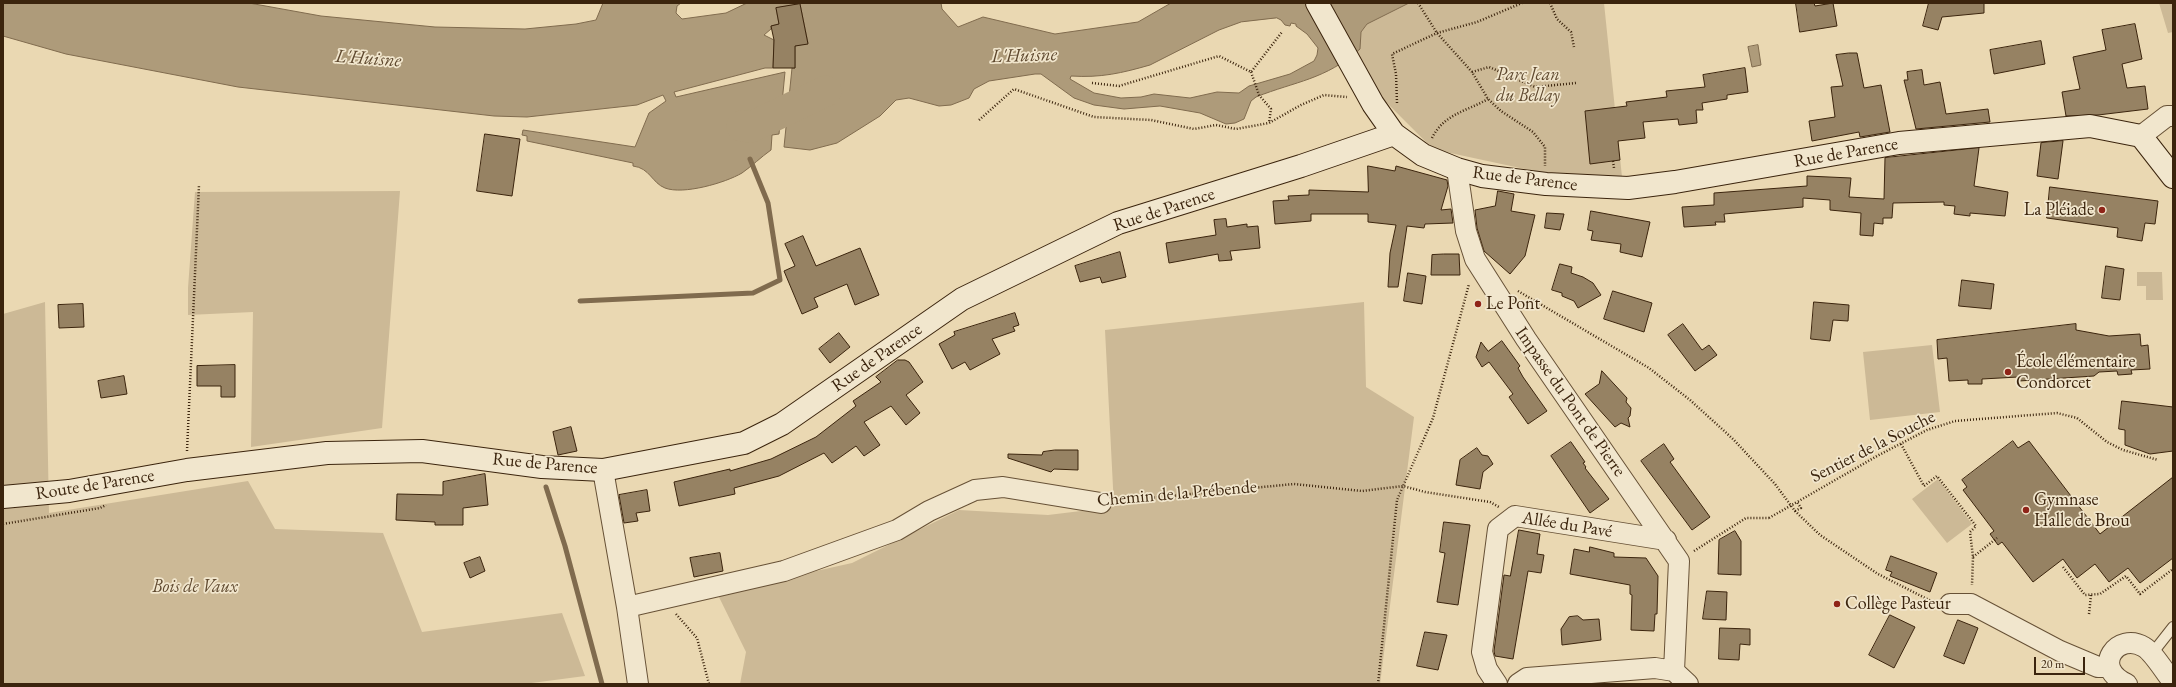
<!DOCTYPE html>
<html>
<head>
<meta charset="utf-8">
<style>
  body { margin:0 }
  #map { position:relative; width:2176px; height:687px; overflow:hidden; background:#ead8b2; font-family:"EB Garamond",serif }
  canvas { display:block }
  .frame { position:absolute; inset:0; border:4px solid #3b240d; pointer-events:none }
  .scale { position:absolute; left:2034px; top:657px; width:51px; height:18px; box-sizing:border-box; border:2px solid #3b240d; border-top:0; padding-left:5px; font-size:12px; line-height:14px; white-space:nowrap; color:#3b240d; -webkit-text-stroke:3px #f1e6cd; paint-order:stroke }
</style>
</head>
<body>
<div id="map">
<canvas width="2176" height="687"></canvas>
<div class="frame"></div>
<div class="scale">20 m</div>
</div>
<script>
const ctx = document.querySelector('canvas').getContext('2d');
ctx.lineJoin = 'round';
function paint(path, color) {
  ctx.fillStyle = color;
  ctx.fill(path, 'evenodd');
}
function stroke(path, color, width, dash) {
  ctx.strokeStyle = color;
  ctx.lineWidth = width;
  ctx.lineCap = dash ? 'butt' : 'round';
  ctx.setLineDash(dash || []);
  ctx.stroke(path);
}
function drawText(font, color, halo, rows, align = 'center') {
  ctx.font = font + ' "EB Garamond",serif';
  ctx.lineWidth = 3.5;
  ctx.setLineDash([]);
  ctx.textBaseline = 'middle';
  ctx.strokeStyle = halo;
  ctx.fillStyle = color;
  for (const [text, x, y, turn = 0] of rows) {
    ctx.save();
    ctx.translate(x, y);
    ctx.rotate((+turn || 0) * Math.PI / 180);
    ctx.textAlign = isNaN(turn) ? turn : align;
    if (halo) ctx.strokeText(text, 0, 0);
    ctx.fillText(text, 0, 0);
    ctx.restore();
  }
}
paint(new Path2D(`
  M1409,3H1604L1622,177L1548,174L1441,151L1428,144L1387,103L1351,57L1359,49L1361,32L1367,24Z
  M2159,3H2173V32L2168,33Z
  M400,191L382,428L251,447L253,312L188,315V288L195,192Z
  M2137,272H2162L2163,300H2146V286H2137Z
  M45,302L49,513L248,481L275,529L383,533L422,632L562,613L585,676L524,684H3V314Z
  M1364,302L1366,387L1414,417L1380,684H740L746,652L717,593L852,563L959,510L1048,515L1114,507L1105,330Z
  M1932,345L1940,412L1870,420L1863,352Z
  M1938,479L1972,524L1947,543L1912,499Z`), '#ccb996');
const water = new Path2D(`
  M3,3H249L321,16L435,27L525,29L576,24L596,20L603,3H681L677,6L676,13L682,19L726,13L747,3H941L942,9L958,27L983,17L1055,34L1138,22L1171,3H1409L1367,24L1361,32L1360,49C1325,80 1296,81 1256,97L1251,101L1244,119L1235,123L1226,124L1200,113L1160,106L1124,109L1094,105L1074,98L1041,74H1035L989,81L974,89L969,98L951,105L939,106L909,98L896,100L880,116L837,143L810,150L784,147L792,68H795V46L808,43L800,4L776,8L779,24L771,26V29L764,35L774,40L773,68H765L674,92L676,97L785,72L779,134L772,135L771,150C761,157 752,166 742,173C725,183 683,195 665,188C652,183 650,168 633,166V163L527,141V136L522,135L523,130L635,147L649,113L666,101L663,95L637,105L527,117L494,116L238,87L66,54L3,36ZM1277,18L1281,20L1285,25L1290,26L1291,23L1296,24V26L1307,34L1318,48L1317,55L1314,61L1290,74L1249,86L1239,93L1217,92L1190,98L1154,94L1141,97L1121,98L1094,93L1070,79L1071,76C1101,78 1122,73 1150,65L1219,30L1241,22Z
  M1758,45L1761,65L1752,67L1748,47Z`);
paint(water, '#ae9b7a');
stroke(water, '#806b4e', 1);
stroke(new Path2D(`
  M580,301L753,293L780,280L768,203L750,159
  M546,487L565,546L602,684`), '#806b4e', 5);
stroke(new Path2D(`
  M742,126L751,127L826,91`), '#ae9b7a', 31);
const building = new Path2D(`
  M1796,3H1814L1815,6L1833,3L1837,26L1800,32Z
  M1929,3H1984V13L1942,17L1938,30L1923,26Z
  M800,4L808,44L795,46V68H773L774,40L771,26L779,24L776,8Z
  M2135,24L2142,59L2122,64L2127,88L2145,86L2148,109L2098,115L2066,116L2062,92L2080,89L2073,57L2106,50L2102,30Z
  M2041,41L2045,64L1994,74L1990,50Z
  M1849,53H1857L1864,88L1881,85L1890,132L1860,137L1859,132L1812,141L1809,121L1835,117L1831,87L1843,86L1836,55Z
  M1745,68L1748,92L1727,95V99L1702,103L1703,110H1696L1697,123L1679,125L1678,119L1643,122L1645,138L1618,141L1620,160L1590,164L1585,111L1627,106L1626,102L1667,97L1666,91L1705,87L1703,75Z
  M1922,70L1924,85L1940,82L1946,114L1988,109L1990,122L1916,129L1904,80H1908L1907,72Z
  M485,134L520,139L512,196L477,191Z
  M2063,141L2058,179L2037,176L2041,143Z
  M1979,148L1974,186L2008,192L2005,216L1970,213V216L1954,214L1955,206L1944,205V202L1893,203L1892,218H1883V224L1874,223L1873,236L1860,235L1861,213L1830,210V200L1803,198V207L1724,214L1725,222H1715L1716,225L1684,227L1682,207L1714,205V193L1807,186V176L1851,178L1849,197L1884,199L1885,158Z
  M1368,166L1395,171L1396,166L1447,180L1448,186L1441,210L1451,209L1453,223L1425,224L1424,228L1407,226L1398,287H1388L1390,253L1396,225L1368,222V214H1311V221L1275,224L1273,201L1289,200L1288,196L1309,195V190L1368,192Z
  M2050,187L2158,201L2155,224L2145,223L2142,241L2117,237L2118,228L2047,218Z
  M1498,191L1514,194L1511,211L1535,215L1525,256L1510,274L1484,251L1477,228L1475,210L1495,206Z
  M1591,211L1650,222L1642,257L1620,252L1621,244L1591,240L1593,231L1588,230Z
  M1547,213L1564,214L1560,230L1545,228Z
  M1226,219L1227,227L1247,224V227L1258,226L1260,248L1230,251L1232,260L1219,261L1218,254L1169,263L1166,243L1216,235L1214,220Z
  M803,236L816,266L860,248L879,295L855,305L847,284L814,298L818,307L802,314L784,271L795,266L785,244Z
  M1120,252L1126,277L1102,283L1100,277L1080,282L1075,266Z
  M1444,254H1459L1460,275H1431L1432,255Z
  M1560,264L1572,267L1571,273L1583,277L1593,283L1601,295L1578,308L1574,301L1562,296V293L1552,290Z
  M2106,266L2124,269L2120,300L2102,298Z
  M1408,273L1426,276L1422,304L1404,301Z
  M1962,280L1994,284L1991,309L1959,306Z
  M1613,291L1652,303L1644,332L1604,319Z
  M1814,302L1849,305L1848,321L1833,320L1830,341L1811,339Z
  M83,304L84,327L59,328L58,305Z
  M1015,313L1019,325L1013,327L1015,331L992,339L1000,354L970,370L965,362L952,369L939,344L955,335L954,332Z
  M1683,324L1702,350L1709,345L1717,355L1695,371L1668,335Z
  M2076,324V330L2109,336L2140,334L2141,346L2148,345L2150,369L2131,370L2132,374L2118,375L2117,371L2099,372L2094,376L2019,381L2018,377L1982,379V384H1968V380L1949,381L1947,358L1938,359L1937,340Z
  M839,333L850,347L830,363L819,349Z
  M1502,341L1520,366L1518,368L1523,377L1547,411L1528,424L1509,397L1513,394L1489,362L1482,367L1476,357L1481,342L1488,351Z
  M898,360H905L909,362L923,382L906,395L920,413L906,425L891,406L864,422L880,445L864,456L856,446L832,463L824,453L779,476L734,488L735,494L679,506L674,482L730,469V471L771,459L816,437L856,406L853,401L881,382L876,377Z
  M235,365V397H221V386H197V366Z
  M1602,371L1627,398L1626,402L1631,408L1630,416L1628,418L1630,427L1621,423L1615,427L1585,394L1599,384Z
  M124,376L127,394L101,398L98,381Z
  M2122,401L2173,407V451L2150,454L2125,445V430L2119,429Z
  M571,427L577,451L558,455L553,432Z
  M2013,441L2018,448L2029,441L2100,534L2173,477V558L2140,583L2128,568L2109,582L2095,564L2077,578L2063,559L2033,582L2002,542L1998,545L1990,534L1994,531L1963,490L1967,487L1962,480Z
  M1571,442L1585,462L1583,463L1586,467L1585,468L1609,499L1590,513L1551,456Z
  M1664,444L1674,459L1670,462L1710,517L1692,530L1641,461Z
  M1477,448L1482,455L1488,456L1493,464L1483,472L1480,489L1456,485L1460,460Z
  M1055,450H1078V470L1054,469L1051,472L1008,458V454L1042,455L1043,452Z
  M485,474L488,505L463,508V525H435V522L396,520L397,494L443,495V482Z
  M647,490L650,511L636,513L638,521L624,523L619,495Z
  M1444,522L1470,525L1458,605L1437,602L1445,553L1440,552Z
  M1519,530L1540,534L1537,554L1544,555L1541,573L1528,571L1513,659L1495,656L1494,651L1504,575L1510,576Z
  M1735,531L1741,541V575L1718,574L1719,540Z
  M1590,547L1614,553V557L1646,558L1658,576L1657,614H1655L1654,631L1631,630L1632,595L1630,594V585L1570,574L1574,549L1589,552Z
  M720,553L723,571L694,577L690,558Z
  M1891,556L1937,573L1930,592L1890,576L1892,572L1886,570Z
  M480,557L485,571L470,578L464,563Z
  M1707,591L1727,592L1726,620L1703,619Z
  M1890,615L1915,627L1894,668L1869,655Z
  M1578,616L1583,620L1599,619L1601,640L1562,645L1561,629L1569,617Z
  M1958,620L1978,628L1964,664L1944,656Z
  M1720,628L1750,629V645L1740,644L1739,660L1719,659Z
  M1425,632L1447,635L1438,670L1417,666Z`);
paint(building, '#968263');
stroke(building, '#3b240d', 1);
const lane = new Path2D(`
  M2151,655L2173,627`);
const street = new Path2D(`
  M2141,136L2167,116H2173
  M1457,169L1466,231L1475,259L1526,339L1679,561L1674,671
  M603,470L627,607L638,684
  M1950,604H1971L2060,651L2098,667H2108
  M627,607L784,571L897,530L929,511L975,490L1003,487L1101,503
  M1497,684L1487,669L1482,652L1498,529L1515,516L1666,540
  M1518,684L1527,678L1655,668L1674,671L1688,684
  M2127,684C2090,667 2118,631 2144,647C2153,652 2166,674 2173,682`);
const secondary = new Path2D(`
  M1317,3L1373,104L1394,134L1423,155L1457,169L1482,176L1546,184L1628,188L1675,182L1899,143L2090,126L2141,136L2173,177
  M3,497L69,491L187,470L327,453L422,451L542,467L603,470L744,443L782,424L962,299L1118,223L1301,166L1394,134`);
stroke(lane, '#675136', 12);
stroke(street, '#675136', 22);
stroke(secondary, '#3b240d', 24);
stroke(new Path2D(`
  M1418,3L1437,33L1472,72L1488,99L1501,111L1533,132L1545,147V166
  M1550,3L1557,19L1571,32L1574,47
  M1251,72L1259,95L1271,109L1269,123
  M1472,72L1489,67L1535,87L1576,83
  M1092,83L1119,86L1219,56L1251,72L1282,32
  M1397,103L1396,74L1392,54L1437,33L1477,22L1522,3
  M979,120L1014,89L1094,117L1151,120L1194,129L1216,125L1236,129L1269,123L1301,105L1324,95L1347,97
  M1432,138C1444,114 1467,111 1488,99
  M1613,161L1614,168
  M1518,291L1649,368L1690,400L1733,439L1775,484L1795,511L1820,535L1878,574L1933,602
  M1901,444L1924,486L1937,476L1976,526L1970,532L1973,557L1972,585
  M187,451L199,185
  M1118,501L1294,484L1362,491L1403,486L1425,492L1490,502L1499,507
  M1795,511L1801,508L1797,502L1877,456L1927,430L1955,421L2057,413L2077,418L2107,442L2123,450L2158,460
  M3,524L100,508L106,505
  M1694,551L1746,518H1769
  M1973,557L1997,538
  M2063,567L2085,595L2100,594L2126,576L2140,594L2173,569
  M676,614L697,638L709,684
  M2089,614L2091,595
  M1378,684L1397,500L1433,418L1469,284`), '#3b240d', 2.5, [1, 2]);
stroke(lane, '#f1e6cd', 10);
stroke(street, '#f1e6cd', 20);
stroke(secondary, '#f1e6cd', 22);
stroke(new Path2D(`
  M1769,518L1797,502`), '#3b240d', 2.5, [1, 2]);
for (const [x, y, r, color] of [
  [2102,210,4,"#8f2418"],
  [1478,304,4,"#8f2418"],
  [2008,372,4,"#8f2418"],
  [2026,510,4,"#8f2418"],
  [1837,604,4,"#8f2418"]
]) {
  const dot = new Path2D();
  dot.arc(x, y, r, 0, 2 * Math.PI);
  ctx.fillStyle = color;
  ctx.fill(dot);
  stroke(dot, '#f1e6cd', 1.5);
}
drawText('italic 18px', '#5f492f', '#f1e6cd', [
  ["Parc Jean",1528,75],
  ["du Bellay",1528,96],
  ["Bois de Vaux",195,587]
]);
drawText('18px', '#3b240d', '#f1e6cd', [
  ["Rue de Parence",1846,153,-10],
  ["Rue de Parence",1525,179,7],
  ["Rue de Parence",1164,210,-18],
  ["Rue de Parence",877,358,-35],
  ["Impasse du Pont de Pierre",1570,402,55],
  ["Sentier de la Souche",1873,447,-27],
  ["Rue de Parence",545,464,5],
  ["Route de Parence",95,485,-9],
  ["Chemin de la Prébende",1177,494,-5],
  ["Allée du Pavé",1567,525,9]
]);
drawText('18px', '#3b240d', '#f1e6cd', [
  ["La Pléiade",2094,210,"right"],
  ["Le Pont",1486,304],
  ["École élémentaire",2016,362],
  ["Condorcet",2016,383],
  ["Gymnase",2034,500],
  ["Halle de Brou",2034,521],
  ["Collège Pasteur",1845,604]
], 'left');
drawText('italic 19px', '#5e482e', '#f1e6cd', [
  ["L'Huisne",1024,56,-2],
  ["L'Huisne",368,59,4]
]);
</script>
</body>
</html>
